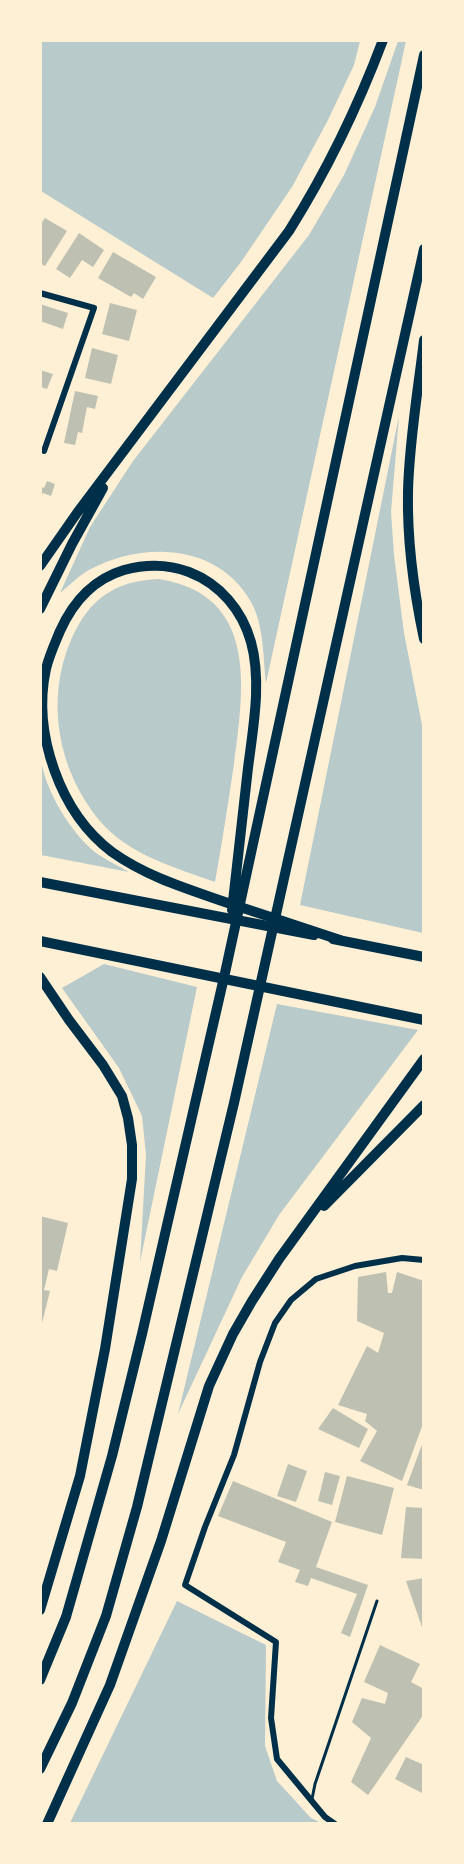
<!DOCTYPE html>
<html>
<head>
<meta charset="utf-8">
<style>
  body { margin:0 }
  #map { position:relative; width:464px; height:1864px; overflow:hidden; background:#fdf0d5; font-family:Karla,sans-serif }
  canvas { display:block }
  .frame { position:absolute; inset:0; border:42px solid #fdf0d5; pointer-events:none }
</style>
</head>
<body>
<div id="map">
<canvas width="464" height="1864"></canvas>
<div class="frame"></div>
</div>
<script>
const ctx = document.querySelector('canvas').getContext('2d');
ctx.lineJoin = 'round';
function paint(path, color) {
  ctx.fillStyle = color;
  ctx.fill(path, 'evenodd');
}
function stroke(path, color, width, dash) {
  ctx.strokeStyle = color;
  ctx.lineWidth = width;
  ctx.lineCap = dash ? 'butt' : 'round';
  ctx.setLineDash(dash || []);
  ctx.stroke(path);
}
paint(new Path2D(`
  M40,41L41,40L360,41L354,65L328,120L292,187L241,262L213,298L41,191Z
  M398,41H406L266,683C263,657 264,625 251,602C218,543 142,541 89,570C78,576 69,586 60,593L90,527L133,461L309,235L344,175L375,107Z
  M399,416L391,512L394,555L404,633L423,730V933L300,905Z
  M159,579C259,595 244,689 234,764C228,804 222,843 215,882C174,867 128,855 99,820C58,770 45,700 71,640C89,599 114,581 159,579Z
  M41,760C46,792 71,833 96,853C106,860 119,866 129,872L41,855Z
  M104,964L197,987L140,1262L146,1155L142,1116L119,1068L62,988Z
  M277,1004L418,1030L279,1215L242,1277L178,1414Z
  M177,1601L266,1645L265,1746L277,1781L311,1818L321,1823H70Z`), '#b9caca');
paint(new Path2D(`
  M45,218L67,231L45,266L40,263V225Z
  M79,233L104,250L93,267L82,260L70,278L56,269Z
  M113,252L156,277L143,299L134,293L131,297L98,278Z
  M110,303L137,310L129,341L102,334Z
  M40,304L68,313L63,329L40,321Z
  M92,348L118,355L111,384L85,378Z
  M40,370L53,374L47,389L40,387Z
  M75,391L98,396L95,409L87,407L82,433L78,432L75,445L64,443Z
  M47,481L55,484L51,496L43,493L40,499V487L44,488Z
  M40,1216L68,1223L57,1271L49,1269L44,1290L50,1291L41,1327Z
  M386,1272L388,1293H392L397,1272L424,1281V1421L402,1481L360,1461L377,1431L365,1421L367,1414L338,1405L367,1346L378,1353L384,1333L357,1321L358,1277Z
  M333,1408L368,1429L359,1448L318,1429Z
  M424,1439V1490L407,1485Z
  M288,1464L307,1471L296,1502L277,1496Z
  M325,1472L340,1476L332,1505L318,1501Z
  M347,1476L394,1488L382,1535L335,1522Z
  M233,1481L332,1522L316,1567L368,1585L350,1637L341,1633L357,1594L311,1578L308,1586L295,1582L300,1570L278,1562L286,1542L218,1516Z
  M406,1507L424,1508V1559L401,1558Z
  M424,1578V1630H423L406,1581Z
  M380,1645L420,1664L411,1682L424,1689V1714L368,1795L351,1782L371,1738L352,1722L362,1698L385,1704L388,1693L364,1682Z
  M406,1757L424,1765V1794L395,1779Z`), '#bec0b2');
stroke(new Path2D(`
  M312,1799L315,1784L377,1601`), '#003049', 3);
stroke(new Path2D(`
  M40,293L94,308L44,451
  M335,1824L325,1817L277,1759L271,1718L276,1642L185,1585L205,1527L234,1455L260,1362L275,1323L291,1300L316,1279L355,1266L402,1258L424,1260`), '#003049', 6);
stroke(new Path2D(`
  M40,882L314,935
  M333,939L424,957
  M40,941L424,1020`), '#003049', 10);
stroke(new Path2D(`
  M424,340C418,391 409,442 408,492C407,541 414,592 424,639
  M40,566L77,513L289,231C328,169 357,109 383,40
  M40,609L72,544L103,488
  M232,910C237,863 243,816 248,768C253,728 262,682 251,642C242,610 220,584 189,572C168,564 146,564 124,570C94,579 73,602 60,631C55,643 49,656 46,669C32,733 60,813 112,852C147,877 188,889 228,903C265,915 303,928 340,940
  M40,977L69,1020L103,1065L122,1096L128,1118L132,1145V1179L105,1349L80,1476L40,1610
  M324,1206L424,1105
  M40,1680L66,1617L112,1456L142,1334L225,973L424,55
  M40,1769L72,1703L106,1616L137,1507L234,1103L424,249
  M47,1824L110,1685L161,1541L209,1386L233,1334L252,1301L279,1259L424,1059`), '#003049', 10);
</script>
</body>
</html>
